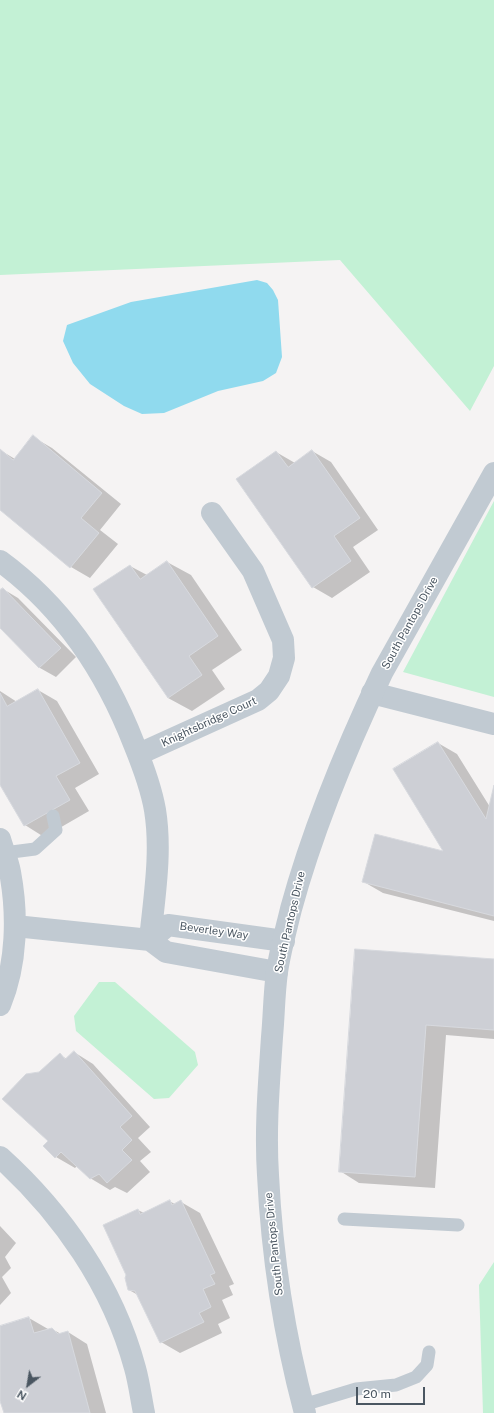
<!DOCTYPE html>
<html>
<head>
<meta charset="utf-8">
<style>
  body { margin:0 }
  #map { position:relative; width:494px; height:1413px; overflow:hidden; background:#f5f3f3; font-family:"Public Sans",sans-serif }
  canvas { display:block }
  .north { position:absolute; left:8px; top:1365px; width:40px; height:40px; -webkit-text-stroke:3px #fff; paint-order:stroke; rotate:211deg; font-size:11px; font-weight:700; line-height:16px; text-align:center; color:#4a5661 }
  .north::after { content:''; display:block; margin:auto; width:14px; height:18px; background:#4a5661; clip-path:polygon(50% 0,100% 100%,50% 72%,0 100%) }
  .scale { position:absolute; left:356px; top:1387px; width:69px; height:18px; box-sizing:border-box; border:2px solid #4a5661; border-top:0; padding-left:5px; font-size:12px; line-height:14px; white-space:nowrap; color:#4a5661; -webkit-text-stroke:3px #fff; paint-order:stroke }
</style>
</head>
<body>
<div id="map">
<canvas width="494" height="1413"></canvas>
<div class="north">N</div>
<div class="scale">20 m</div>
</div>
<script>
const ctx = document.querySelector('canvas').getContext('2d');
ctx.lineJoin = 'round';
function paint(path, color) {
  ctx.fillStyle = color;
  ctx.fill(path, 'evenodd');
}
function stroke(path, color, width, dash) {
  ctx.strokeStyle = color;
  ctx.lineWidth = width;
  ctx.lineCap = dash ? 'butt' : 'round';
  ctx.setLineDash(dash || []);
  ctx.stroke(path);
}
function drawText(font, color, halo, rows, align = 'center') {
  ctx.font = font + ' "Public Sans",sans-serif';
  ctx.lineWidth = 3;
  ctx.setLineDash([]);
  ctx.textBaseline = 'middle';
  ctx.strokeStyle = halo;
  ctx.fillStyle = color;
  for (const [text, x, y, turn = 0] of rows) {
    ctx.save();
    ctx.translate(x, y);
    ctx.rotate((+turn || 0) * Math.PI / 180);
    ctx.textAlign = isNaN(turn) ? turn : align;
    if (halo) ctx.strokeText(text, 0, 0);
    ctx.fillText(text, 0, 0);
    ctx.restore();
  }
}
paint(new Path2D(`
  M0,0H494V366L470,411L340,260L0,275Z
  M494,501V697L403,672Z
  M99,982H115L195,1052L198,1065L169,1098L154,1099L76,1031L74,1016Z
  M494,1262V1413H483L479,1285Z`), '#c3f1d5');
paint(new Path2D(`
  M257,280L267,283L273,290L278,300L282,357L276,373L263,381L218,391L164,413L142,414L124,406L90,384L73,363L63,341L67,325L131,302Z`), '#90daee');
paint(new Path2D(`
  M33,437L52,448L121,504L100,530L118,544L90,578L71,567L0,509V450L15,459Z
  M312,451L331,462L378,530L353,547L370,572L332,598L313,587L276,452L295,463Z
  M167,562L191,575L242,650L212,670L225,689L192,711L168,698L130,566L147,575Z
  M3,589L18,598L76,657L56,677L40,668L0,626V592Z
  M38,690L57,701L99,774L75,788L89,811L44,837L25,825L0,783V691L17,702Z
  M438,743L457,754L490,807L494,789V921L383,893L364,882L446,853Z
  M356,950L494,960V1039L446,1035L435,1188L359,1183L340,1171Z
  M74,1052L93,1064L150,1127L138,1138L151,1152L140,1161L150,1172L127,1193L115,1187L110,1190L90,1178L77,1166L75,1168L56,1157L49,1141L40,1073L60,1055L67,1059Z
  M169,1201L175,1204L181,1202L200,1213L234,1284L229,1286L233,1295L222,1300L230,1318L218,1324L222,1333L180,1353L161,1342L138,1295L129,1290L138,1210L144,1213Z
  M0,1226L16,1243L5,1257L11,1268L2,1277L11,1293L0,1305Z
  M29,1318L48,1329H52L61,1334L68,1332L87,1344L106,1413H5L0,1398V1327Z`), '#0003');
const building = new Path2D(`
  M33,435L102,493L81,518L99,533L70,568L0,510V449L13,460Z
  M312,450L360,518L334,536L351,561L312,588L236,479L276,451L288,467Z
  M167,561L218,636L189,656L202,675L168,698L93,589L130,565L140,579Z
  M3,588L61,648L39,668L0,628V590Z
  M38,689L80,763L56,776L70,800L24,826L0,785V693L7,706Z
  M438,742L486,819L494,785V916L362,882L375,834L443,851L393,769Z
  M355,949L494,959V1030L426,1025L415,1177L339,1172Z
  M74,1051L132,1116L120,1127L132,1140L122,1150L132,1160L107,1183L99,1174L90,1179L61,1152L55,1158L43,1146L48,1141L2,1099L26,1074L39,1072L60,1053L65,1059Z
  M170,1200L172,1205L181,1200L215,1273L210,1275L215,1284L203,1289L211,1307L199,1313L204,1322L160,1343L135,1291L128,1290L125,1278L126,1275L103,1225L138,1209L140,1214Z
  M29,1317L34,1333L52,1328L58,1334L68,1331L90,1413H4L0,1401V1326Z`);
paint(building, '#cdcfd5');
stroke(building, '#d7d9de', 1);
stroke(new Path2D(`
  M4,853L35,849L56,830L53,816
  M344,1219L458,1225
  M303,1405L356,1389L396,1385L416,1377L427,1365L429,1352`), '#c1cad2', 13);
stroke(new Path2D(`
  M0,561C63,607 106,672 134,744C143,766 151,787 155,810C162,853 154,898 150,940
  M372,693L494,724
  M139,754L258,700L269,691L279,676L284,658L283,640L253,571L212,513
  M0,839C3,850 8,861 10,872C18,915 17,964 0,1005
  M15,926L150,940L166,952L277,972
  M150,940L168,925L284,941
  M0,1157C62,1213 113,1286 135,1368C139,1382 141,1398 144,1413`), '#c1cad2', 22);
stroke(new Path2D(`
  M305,1413C284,1335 272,1256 268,1175C265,1129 269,1083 272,1037C274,1016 274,994 277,972C280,951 286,930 291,909C313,828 346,749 382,673L494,473`), '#c1cad2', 22);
drawText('11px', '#4a5661', '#fff', [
  ["South Pantops Drive",410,623,-61],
  ["Knightsbridge Court",209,722,-25],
  ["South Pantops Drive",290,922,-77],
  ["Beverley Way",214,931,8],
  ["South Pantops Drive",274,1244,-96]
]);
</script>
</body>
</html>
